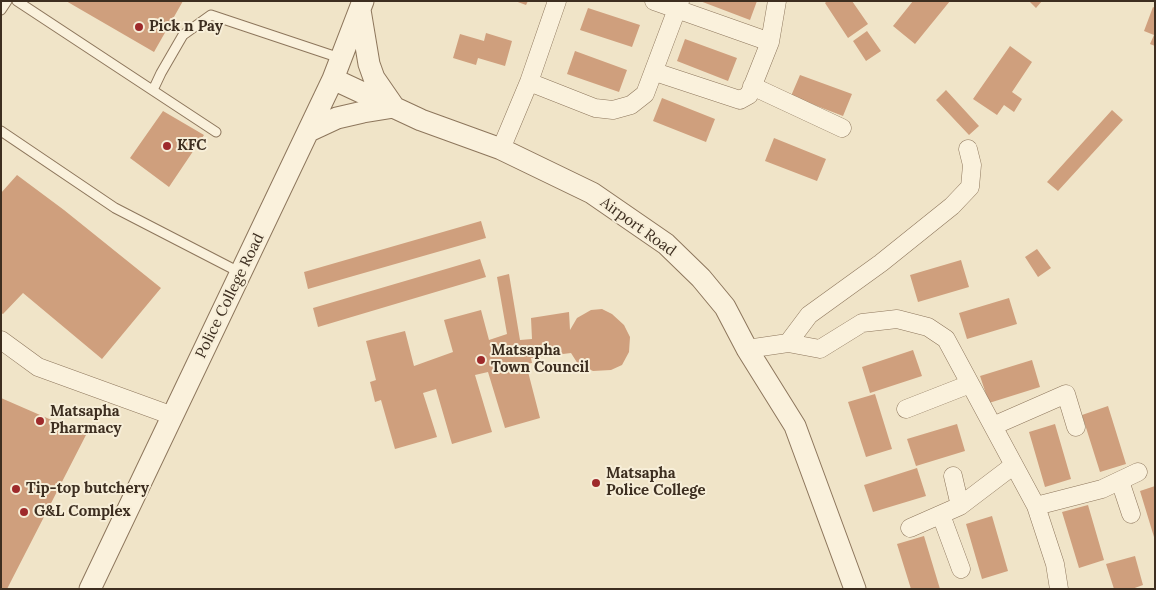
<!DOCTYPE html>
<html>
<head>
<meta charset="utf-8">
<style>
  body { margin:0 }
  #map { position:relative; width:1156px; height:590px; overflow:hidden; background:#f0e4c8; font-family:Lora,serif }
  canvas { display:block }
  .frame { position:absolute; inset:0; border:2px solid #3d2e20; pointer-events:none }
</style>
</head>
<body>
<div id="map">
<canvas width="1156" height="590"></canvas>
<div class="frame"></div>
</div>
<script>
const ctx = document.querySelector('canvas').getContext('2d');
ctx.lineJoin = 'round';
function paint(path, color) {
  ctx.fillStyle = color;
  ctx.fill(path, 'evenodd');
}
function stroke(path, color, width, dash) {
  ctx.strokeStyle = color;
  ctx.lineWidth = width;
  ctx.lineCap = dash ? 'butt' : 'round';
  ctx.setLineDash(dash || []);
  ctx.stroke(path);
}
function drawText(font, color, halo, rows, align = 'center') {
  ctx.font = font + ' Lora,serif';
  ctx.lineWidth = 4;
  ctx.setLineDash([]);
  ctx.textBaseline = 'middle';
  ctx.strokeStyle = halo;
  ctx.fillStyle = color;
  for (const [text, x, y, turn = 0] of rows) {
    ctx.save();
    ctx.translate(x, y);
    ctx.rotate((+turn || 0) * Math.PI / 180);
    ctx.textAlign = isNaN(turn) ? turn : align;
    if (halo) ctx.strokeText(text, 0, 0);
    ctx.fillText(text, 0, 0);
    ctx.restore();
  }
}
paint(new Path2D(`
  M66,1H183L154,52Z
  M515,1H528L526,5Z
  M700,1H757L750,20Z
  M827,1H852L868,24L848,38L825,3Z
  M913,1H950L915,44L893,26Z
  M1029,1H1042L1036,8Z
  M1153,7L1155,8V46L1150,44L1154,35L1144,31Z
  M588,8L640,25L632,47L580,30Z
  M867,31L881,51L866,61L853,41Z
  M486,33L512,41L505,66L478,58L476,65L453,58L460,34L484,41Z
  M685,39L737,58L728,81L677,61Z
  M1010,46L1032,62L1012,92L1022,99L1014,112L1004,105L997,115L973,99Z
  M575,51L627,70L619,92L567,74Z
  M800,75L852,94L843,116L791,96Z
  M946,90L979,126L969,135L936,100Z
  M662,98L715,119L706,142L653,121Z
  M1112,110L1123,120L1058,191L1047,182Z
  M163,111L204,135L169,187L130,158Z
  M774,138L826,159L817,181L765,161Z
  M17,175L64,210L161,288L102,359L23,293L3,314L1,313V193Z
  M481,221L486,238L308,289L304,272Z
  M1037,249L1051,268L1038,277L1025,257Z
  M480,259L486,277L318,327L313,308Z
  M961,260L969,287L918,302L910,275Z
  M509,274L520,340L532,339L531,318L569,312L570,330L577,318L591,310L602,309L612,314L624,325L630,337L629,352L622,365L611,370L593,371L578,364L571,353L531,358L532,363L526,364L540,418L505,428L488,372L475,375L492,432L452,444L436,389L423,393L437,437L395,449L381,400L375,402L370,382L376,380L366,341L405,331L414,366L453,352L444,320L481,310L489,340L507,334L497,277Z
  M1009,298L1017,324L967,339L959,313Z
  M913,350L922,376L870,393L862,367Z
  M1032,360L1040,387L989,403L980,376Z
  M875,394L892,449L866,457L848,402Z
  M1,398L86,435L7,589H1Z
  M1108,406L1126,464L1100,472L1082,415Z
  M957,424L965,451L916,466L907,439Z
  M1055,424L1071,479L1045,487L1029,432Z
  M917,468L926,496L873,512L864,485Z
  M1155,486V537H1154L1140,491Z
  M1088,505L1104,560L1079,568L1062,512Z
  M992,516L1008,571L982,579L966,524Z
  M924,536L940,589H911L897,544Z
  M1135,556L1143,585L1132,589H1114L1106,564Z`), '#cf9f7d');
const service = new Path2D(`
  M17,1L216,132
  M1,10L7,1
  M153,90L161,73L183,35L211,15L340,58
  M1,131L115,208L241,273`);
const minor = new Path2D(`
  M654,1L770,42
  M655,72L740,100L749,95L770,42L777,1
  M529,82L595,108L613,110L631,105L645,94L680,1
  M752,86L842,128
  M501,149L529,82L557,1
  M1,340L38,367L173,416
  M788,343L809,315L881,263L952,206L970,187L972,165L968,149
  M747,349L788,343L820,349L862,323L897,319L928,327L946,339L1036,506L1055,564L1059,589
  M906,409L970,384
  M993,426L1066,394L1076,427
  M953,476L960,506
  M1120,481L1131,514
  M1036,506L1102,489L1138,472
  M941,515L961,569
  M910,528L960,506L1014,465`);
const tertiary = new Path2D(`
  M333,79L421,120L501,149L592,193L666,244L701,278L725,307L747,349L795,426L855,589
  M309,131L337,118L363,112L394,107L374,78L369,64L360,10
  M90,589L333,79L363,1`);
stroke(service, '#8d765c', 11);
stroke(minor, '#8d765c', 19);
stroke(tertiary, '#8d765c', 23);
stroke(service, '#faf1dc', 9);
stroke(minor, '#faf1dc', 18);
stroke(tertiary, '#faf1dc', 21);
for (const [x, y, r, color] of [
  [139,27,5,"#9e2a2b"],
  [167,146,5,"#9e2a2b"],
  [481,360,5,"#9e2a2b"],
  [40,421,5,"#9e2a2b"],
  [596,483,5,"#9e2a2b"],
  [16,489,5,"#9e2a2b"],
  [24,512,5,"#9e2a2b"]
]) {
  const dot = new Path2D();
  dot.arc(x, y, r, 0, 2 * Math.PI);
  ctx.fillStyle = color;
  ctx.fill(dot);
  stroke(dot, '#f7eed8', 2);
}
drawText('bold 15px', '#3d2e20', '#f7eed8', [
  ["Pick n Pay",149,27],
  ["KFC",177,146],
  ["Matsapha",491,351],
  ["Town Council",491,368],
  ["Matsapha",50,412],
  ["Pharmacy",50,429],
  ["Matsapha",606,474],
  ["Police College",606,491],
  ["Tip-top butchery",26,489],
  ["G&L Complex",34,512]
], 'left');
drawText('15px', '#3d2e20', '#f7eed8', [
  ["Airport Road",638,227,36],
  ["Police College Road",230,296,-64]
]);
</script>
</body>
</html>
